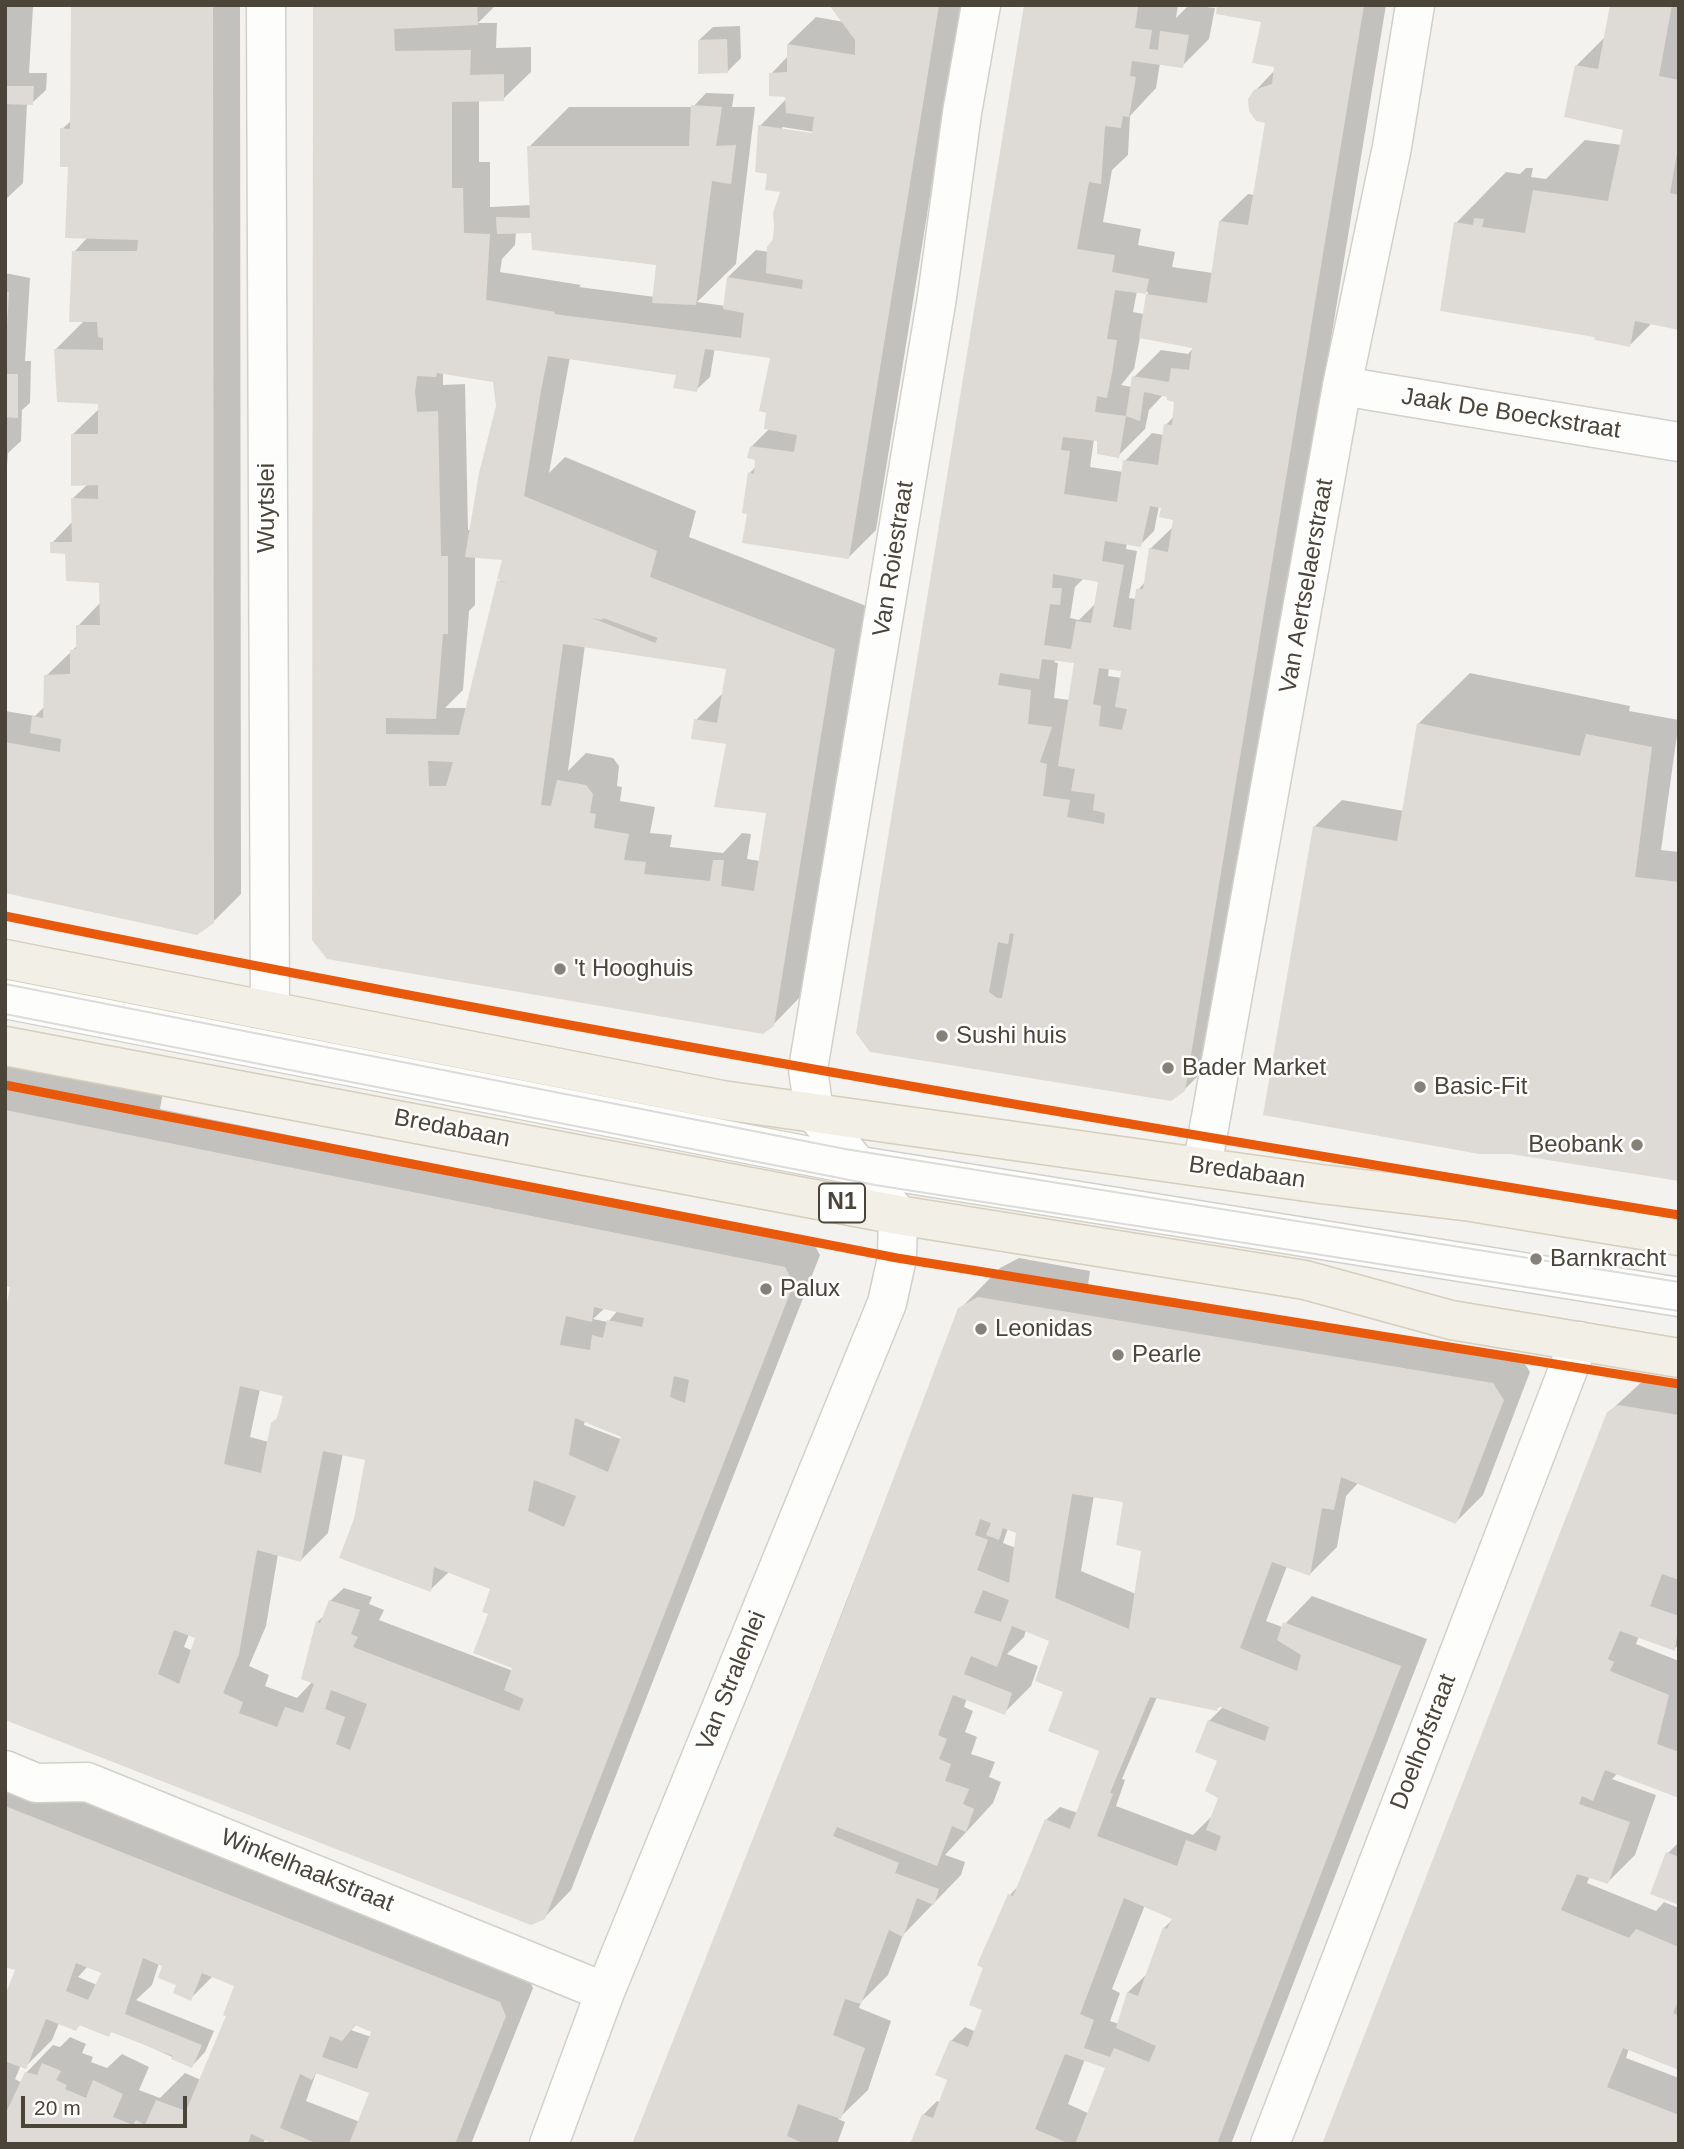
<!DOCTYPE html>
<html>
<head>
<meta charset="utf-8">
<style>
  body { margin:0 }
  #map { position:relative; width:1684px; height:2149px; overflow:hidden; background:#f4f2ee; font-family:Arial,sans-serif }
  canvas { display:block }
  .frame { position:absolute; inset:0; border:7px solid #4b4439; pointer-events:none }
  .scale { position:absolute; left:21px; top:2096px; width:166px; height:32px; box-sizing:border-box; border:4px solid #4b4439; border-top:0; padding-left:9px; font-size:21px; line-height:24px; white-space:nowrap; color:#4b4439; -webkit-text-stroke:5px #fff; paint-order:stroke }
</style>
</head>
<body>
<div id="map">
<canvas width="1684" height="2149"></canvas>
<div class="frame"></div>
<div class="scale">20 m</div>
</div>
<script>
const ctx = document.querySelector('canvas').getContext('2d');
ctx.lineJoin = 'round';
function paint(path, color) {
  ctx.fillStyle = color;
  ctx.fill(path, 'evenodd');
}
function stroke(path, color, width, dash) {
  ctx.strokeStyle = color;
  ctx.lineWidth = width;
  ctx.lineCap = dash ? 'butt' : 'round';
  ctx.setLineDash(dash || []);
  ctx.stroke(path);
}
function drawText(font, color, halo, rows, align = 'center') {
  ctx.font = font + ' Arial,sans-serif';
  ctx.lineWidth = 5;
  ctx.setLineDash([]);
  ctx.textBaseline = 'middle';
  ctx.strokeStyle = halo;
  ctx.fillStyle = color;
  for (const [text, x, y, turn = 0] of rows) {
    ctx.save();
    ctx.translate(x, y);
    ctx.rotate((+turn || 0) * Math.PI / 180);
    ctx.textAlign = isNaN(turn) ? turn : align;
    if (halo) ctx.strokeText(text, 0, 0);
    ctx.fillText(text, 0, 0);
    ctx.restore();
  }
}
paint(new Path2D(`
  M5,5L33,7L29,73H47L46,90L32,103H27L23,183L5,200Z
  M73,5H240L241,894L213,922L5,891V711L35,716L45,706L46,676L78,645V626L101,602V581L52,543L73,521L72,499L88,484L73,434L100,408V403L56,349L85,320L74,252L88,237L62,129L72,120Z
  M314,5H496L478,23H497L496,48L531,47V72L503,99L479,100V162H490V207L532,205L529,147L569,107H693L706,93L734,94L732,107H755L736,264L697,302L726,306L728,277L756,250L769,252L774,240L783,190L769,173L760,126L789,96L771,74L788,56V44L816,17L844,22L831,5H961L876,530L849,557L749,512L750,473L756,466L757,458L751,447L770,428L772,356L715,347L710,377L696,390L677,374L570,357L549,473L565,457L696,511L689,537L874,609L865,664L853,677L800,997L773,1025L328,957ZM782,127L821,133L820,136L782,130ZM533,231L658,264L655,297L579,287L581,285L500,272L502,259L515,245L516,232ZM443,372L495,381L498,406L471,530H468L465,384L443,385ZM508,551L467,708H445L463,690L469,611L475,605V556ZM585,645L728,667L723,693L696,720L728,743L768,811L760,861L747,859L751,834L742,833L723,853L670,847L672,835L650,833L655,807L620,801L622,787L617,786L619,766L613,758L586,753L568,771Z
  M1026,5H1178L1176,18L1189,5L1215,8L1209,39L1182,66L1160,63L1156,88L1130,116L1128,155L1112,170L1103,222L1141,229L1138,245L1175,252L1172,267L1213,273L1220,221L1248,194L1255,195L1267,122L1255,91L1275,70L1263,20L1219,5H1386L1212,1062L1184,1090L871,1050ZM1137,291L1148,292L1144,314L1133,312ZM1140,337L1194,347L1188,354L1161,350L1134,377L1132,387L1121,385L1134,369ZM1164,394L1176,401L1174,416L1166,425L1164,435L1152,433L1125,461L1123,472L1090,467L1094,439L1118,456L1145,429L1149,410ZM1159,506L1175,519L1174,526L1150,549L1145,582L1138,590L1136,599L1129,598L1137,551L1126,549L1127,543L1140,545L1154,531ZM1101,576L1097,602L1079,620L1070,618L1075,587L1084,578ZM1057,659L1076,662L1070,700L1054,698L1058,663L1054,662ZM1109,668L1123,670L1122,678L1108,676Z
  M1611,5H1679V328L1652,323L1630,345L1456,223L1506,172L1520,174L1526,168H1533L1531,177L1546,179L1585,140L1622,145L1626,128L1576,66L1606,36Z
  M740,26L741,58L728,71L699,40L713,27Z
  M5,273L30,278L25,361H31L30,403L22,410L21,441L8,453L5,491Z
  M1470,673L1630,706L1629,711L1679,720L1661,850L1679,852V1180L1314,827L1342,800L1404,811L1419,723Z
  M5,1050L165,1081L160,1109L812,1241L820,1255L571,1890L544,1918L5,1717L12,1285L5,1284ZM605,1308L618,1310L608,1322L593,1319ZM260,1389L285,1395L269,1442L250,1437ZM585,1420L623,1436V1440L584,1425ZM343,1453L367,1459L356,1519L430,1590L450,1571L492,1588L490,1613L515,1666L513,1671L379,1620L384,1610L369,1604L372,1597L344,1588L330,1601L326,1614L317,1622L313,1681L297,1698L265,1686L269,1675L249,1666L266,1626L278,1554L301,1560L328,1533ZM189,1634L198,1637L193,1651L184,1647Z
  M1019,1258L1090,1271L1088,1285L1520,1356L1530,1372L1483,1495L1456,1522L1359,1482L1346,1496L1337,1547L1310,1574L1287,1566L1266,1621L1282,1627L1312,1596L1427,1639L1231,2144H912L923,2115L937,2101L941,2103L949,2079L951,2041L965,2027L976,2032L985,2010L1010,1895L1020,1884L1046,1820L1060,1807L1078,1813L1102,1750L1065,1691L1052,1640L1026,1630L1024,1637L1007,1654L1038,1666L1031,1686L1004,1713L967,1698L964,1707L973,1711L965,1732L977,1737L971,1754L995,1762L989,1777L1001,1782L993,1803L945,1855L965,1862L961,1875L903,1935L888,1975L861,2002L859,2008L891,2021L868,2090L838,2119L845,2122L837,2144H635L960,1309L1000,1268ZM1094,1495L1125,1501L1143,1550L1136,1594L1081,1571ZM1008,1528L1018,1532L1016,1548L1003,1543ZM1157,1697L1216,1709L1221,1705L1223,1707L1209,1721L1220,1761V1797L1213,1815L1193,1835L1116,1806L1125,1780L1122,1779ZM1145,1905L1174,1918L1164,1928L1148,1973L1128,1992L1119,2024L1110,2021L1120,1993L1112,1989ZM1085,2059L1108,2067L1090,2114L1068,2104Z
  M1646,1378L1679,1383V1645L1674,1649L1639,1636L1636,1644L1679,1661V1796L1618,1773L1612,1779L1656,1795L1635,1855L1608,1882L1590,1876L1587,1883L1656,1911L1664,1902L1679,1908V2068L1629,2048L1626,2058L1679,2078V2144H1324L1608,1413Z
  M5,1768L527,1975L533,1988L471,2144H276L266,2137L263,2144H5V2000L17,1970L5,1930ZM159,1963L164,1965L190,1999L213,1976L237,1985L228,2014L201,2080L185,2073L160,2098L139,2090L149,2067L122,2054L107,2068L91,2062L93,2057L82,2053L86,2044L70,2037L60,2047L53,2045L26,2073L22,2083L15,2079L21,2065L25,2067L52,2040L59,2023L76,2029L81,2024L108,2035L113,2030L192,2066L205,2052L214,2031L136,2000L152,1985ZM88,1966L103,1972L97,1985L78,1977ZM357,2024L373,2031L371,2037L351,2030ZM316,2073L371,2092L360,2122L306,2101Z
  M1679,1842V1903L1668,1853Z`), '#0003');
paint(new Path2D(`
  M71,5H213L214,923L197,935L5,893V742L60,752L61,739L30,733L32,716L43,718L44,675L70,674V650L76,649V625H100L99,583L66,581L65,554L50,553V542H72L71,498L98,499V485L71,486V434H98V404L57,402L54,349L103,350V338L98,337L97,322H69L72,251H137L138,240L65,238L68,167H60V128L70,129Z
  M313,5H477L478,25L394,29L395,51L471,50L470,75L504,74V101L452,102V188H463L464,233L490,234L486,300L555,312L554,314L741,338L744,313L723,309L727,277L802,289L803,280L766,273L767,247L773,239L774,226L773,213L780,192L765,190L767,174L755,172L757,144L758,125L812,133L814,117L786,113L785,97L769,96V73L787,72V44L855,55V40L829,5H939L849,559L742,543L747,514L742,513L748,472L754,474L755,460L747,458L750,446L794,452L797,435L764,429L766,413L759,411L770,358L705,349L697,392L673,388L676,375L548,356L541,390L524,496L657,551L650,577L835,649L774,1026L763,1034L327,959L312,940ZM437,373L493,382L496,406L479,473L465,557L502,560L497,579L509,584L497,580L459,735L386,734V718L436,719L443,634H448V556H441L438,411L417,412L415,392L417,376L436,377ZM592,618L602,620L603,618L658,638L655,643ZM563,644L726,669L717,723L694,719L691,739L726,744L714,807L766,813L754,891L721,886L724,860H713L710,881L644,874L646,862L624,860L629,834L594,828L596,814L590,813L593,794L586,785L557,780L551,806L541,805ZM428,761L453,762L446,786H429Z
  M1024,5L1138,7L1135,28L1152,30L1149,49L1158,50L1160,31L1189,35L1183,68L1132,61L1130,76L1136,77L1129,117L1123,116L1121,128L1105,126L1101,184L1089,182L1077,249L1115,255L1112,272L1149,279L1146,294L1207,303L1219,221L1248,225L1265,123L1256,121L1249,111L1248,99L1254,90L1272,84L1274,67L1252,63L1261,22L1216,14L1217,5H1364L1185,1091L1171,1101L870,1052L856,1033ZM1115,290L1146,294L1139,338L1192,348L1189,370L1171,368L1169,382L1132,376L1126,416L1140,421L1144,392L1167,397V400L1174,402L1172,425L1164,424L1158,465L1123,460L1117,502L1064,494L1070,451L1061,450L1063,437L1097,441V454L1119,458L1126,416L1095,412L1097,396L1107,398L1112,373L1117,340L1107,339ZM1150,506L1161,508L1159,517L1173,520L1168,552L1149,548L1143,589H1136L1131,630L1113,627L1124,565L1102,561L1105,541L1141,547ZM1053,574L1098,582L1091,623L1076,621L1071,649L1044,645L1050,604L1060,605L1062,588H1052ZM1042,659L1074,663L1058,766L1075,769L1071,791L1095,794L1093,810L1105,813L1104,824L1067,817L1070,800L1043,796L1047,764L1040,762L1052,727L1028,724L1031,690L998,685L1000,673L1039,679ZM1099,668L1121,671L1115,707L1127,709L1122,730L1099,726L1101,706L1093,704ZM1010,933L1014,934L1002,998H997L989,992L998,942L1008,944Z
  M1610,5H1672L1659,76L1679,80V142L1670,193L1679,195V330L1635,321L1630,347L1595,340L1594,337L1440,311L1454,222L1473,225L1474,218L1484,219L1482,227L1525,233L1533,190L1608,201L1623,130L1564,117L1575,65L1598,69Z
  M727,39L728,73L698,74V40Z
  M5,86H34L33,105L5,104Z
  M691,105L722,107L716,146L736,145L731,184L712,181L696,305L652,303L656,265L532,250L531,233L497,234L496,217L530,218L527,146H689Z
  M5,292H9L7,325L5,324Z
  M5,374H18V418L5,417Z
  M1417,723L1580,756L1586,734L1652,747L1635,877L1679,882V1181L1510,1154H1479L1263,1115L1313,826L1397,841Z
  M5,1110L785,1267L794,1283L545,1919L531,1925L5,1720V1314L10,1287L5,1286ZM594,1307L644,1318L642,1327L607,1320L603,1338L592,1335L590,1350L560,1345L566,1316L592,1322ZM674,1376L689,1380L685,1403L670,1397ZM240,1386L283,1396L277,1418L271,1423L261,1473L224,1464ZM575,1418L621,1437L608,1472L569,1455ZM323,1451L365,1460L354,1519L339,1558L431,1592L434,1567L490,1589L482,1612L488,1614L473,1653L512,1668L504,1690L524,1699L519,1711L353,1647L358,1637L351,1634L360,1610L329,1600L320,1623L316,1621L301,1679L314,1684L303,1713L285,1707L277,1727L239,1713L243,1702L223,1693L239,1654L257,1550L301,1562ZM534,1480L576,1496L564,1527L528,1511ZM174,1630L195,1638L179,1684L158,1674ZM331,1690L367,1704L350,1750L336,1744L345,1717L325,1709Z
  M978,1297L1493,1383L1504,1400L1456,1524L1341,1477L1334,1510L1322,1508L1310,1576L1272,1562L1240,1648L1297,1671L1301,1655L1277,1640L1283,1622L1401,1666L1217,2144H1075L1105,2068L1065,2054L1035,2129L1070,2144H910L922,2114L933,2118L947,2080L935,2075L950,2040L968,2047L982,2010L969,2005L983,1968L977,1965L1008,1894L1013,1896L1045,1819L1070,1829L1099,1751L1048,1731L1063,1692L1035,1681L1049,1641L1012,1626L997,1667L971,1656L964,1674L1012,1693L1005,1715L953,1695L938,1735L947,1739L939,1759L951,1764L945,1781L969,1789L963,1804L974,1809L966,1832L952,1826L937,1866L837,1827L833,1836L899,1863L895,1873L939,1889L934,1905L917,1898L903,1937L889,1930L861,2004L845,1999L833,2035L865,2048L841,2119L798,2104L787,2136L805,2144H632L845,1606L958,1308ZM1072,1494L1123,1502L1116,1545L1141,1551L1129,1629L1055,1598ZM980,1519L991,1523L986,1535L999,1540L1003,1528L1016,1533L1009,1583L977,1570L988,1540L975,1535ZM983,1590L1009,1600L1001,1622L974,1613ZM1150,1697L1217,1711L1218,1706L1269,1727L1265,1741L1208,1720L1195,1752L1217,1761L1205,1791L1218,1798L1206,1830L1221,1836L1216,1851L1186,1840L1177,1866L1097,1836L1113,1794L1110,1793ZM1124,1898L1172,1919L1167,1929L1163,1927L1138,1996L1127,1992L1116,2028L1156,2046L1149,2062L1114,2048L1110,2057L1084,2048L1094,2020L1080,2014Z
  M1618,1405L1679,1415V1580L1662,1574L1650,1606L1679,1616L1675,1651L1620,1631L1608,1659L1614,1662L1610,1671L1669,1695L1657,1744L1679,1752V1798L1605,1770L1593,1801L1582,1796L1579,1804L1630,1822L1608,1884L1577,1874L1561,1910L1629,1938L1636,1929L1679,1947V1999L1673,2013L1679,2016V2070L1623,2048L1607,2087L1679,2115V2144H1322L1607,1412Z
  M5,1806L500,2002L506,2016L455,2144H349L369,2093L316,2073L312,2080L300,2074L280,2128L318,2144H274L251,2134L248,2144H5V2115L25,2072L37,2075L42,2063L61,2071L56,2080L67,2085L65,2089L86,2098L93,2080L123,2094L113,2117L133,2125L136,2120L145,2125L156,2100L186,2111L226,2016L223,2015L234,1986L202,1973L191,2001L173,1993L176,1985L158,1978L162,1966L143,1958L125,2014L202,2045L192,2068L171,2059L173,2056L111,2032L109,2037L79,2025L76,2031L46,2019L26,2069L7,2062L5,2067V1995L15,1970L5,1967ZM76,1963L101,1973L88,2000L66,1991ZM355,2025L371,2032L357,2069L322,2057L330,2036L342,2041Z
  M1666,1852L1679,1857V1905L1650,1894Z`), '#dedbd6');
const minor = new Path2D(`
  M266,5L270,1011
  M1342,386L1679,442
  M5,999L860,1166L1679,1297
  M1202,1167L1342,386L1392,147L1415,5
  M5,1770L36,1783L87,1782L605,1992
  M549,2144L605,1992L887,1303L897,1258L898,1215L814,1112L808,1069L937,297L962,113L981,5
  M1270,2144L1579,1341`);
const major = new Path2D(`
  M5,959L722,1100L1321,1184L1471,1202L1679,1236
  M5,1046L898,1215L1305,1280L1451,1320L1679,1358`);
stroke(minor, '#d2d0cb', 41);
stroke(major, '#d6cebb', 41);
stroke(minor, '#fdfdfc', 38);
stroke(major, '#f2efe6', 38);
stroke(new Path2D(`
  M5,984L845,1149L1679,1282
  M5,1014L875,1185L1679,1311`), '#dbdbda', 2);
stroke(new Path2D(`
  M5,916C561,1029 1119,1124 1679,1215
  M5,1085L897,1258L1679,1384`), '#e8590c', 9);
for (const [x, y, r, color] of [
  [560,969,7,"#868178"],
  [942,1036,7,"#868178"],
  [1168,1068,7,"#868178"],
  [1420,1087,7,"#868178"],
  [1637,1145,7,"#868178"],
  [1536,1259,7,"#868178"],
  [766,1289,7,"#868178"],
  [981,1329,7,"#868178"],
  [1118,1355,7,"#868178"]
]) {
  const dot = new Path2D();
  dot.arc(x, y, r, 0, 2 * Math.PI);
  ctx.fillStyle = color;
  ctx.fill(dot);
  stroke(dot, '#fff', 2.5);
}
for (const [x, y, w] of [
  [842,1203,46]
]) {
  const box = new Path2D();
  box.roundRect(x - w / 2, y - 19.5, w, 39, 5);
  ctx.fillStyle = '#fff';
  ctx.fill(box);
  stroke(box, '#4b4439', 2);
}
drawText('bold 23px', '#4b4439', null, [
  ["N1",842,1203]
]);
drawText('24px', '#4b4439', '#fff', [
  ["Jaak De Boeckstraat",1511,414,9],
  ["Wuytslei",267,508,-90],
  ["Van Roiestraat",894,559,-81],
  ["Van Aertselaerstraat",1307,586,-80],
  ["Bredabaan",452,1129,11],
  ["Bredabaan",1247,1173,8],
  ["Van Stralenlei",732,1681,-68],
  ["Doelhofstraat",1424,1742,-69],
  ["Winkelhaakstraat",307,1871,22]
]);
drawText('24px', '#4b4439', '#fff', [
  ["'t Hooghuis",574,969],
  ["Sushi huis",956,1036],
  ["Bader Market",1182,1068],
  ["Basic-Fit",1434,1087],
  ["Beobank",1623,1145,"right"],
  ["Barnkracht",1550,1259],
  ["Palux",780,1289],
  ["Leonidas",995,1329],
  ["Pearle",1132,1355]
], 'left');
</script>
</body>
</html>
